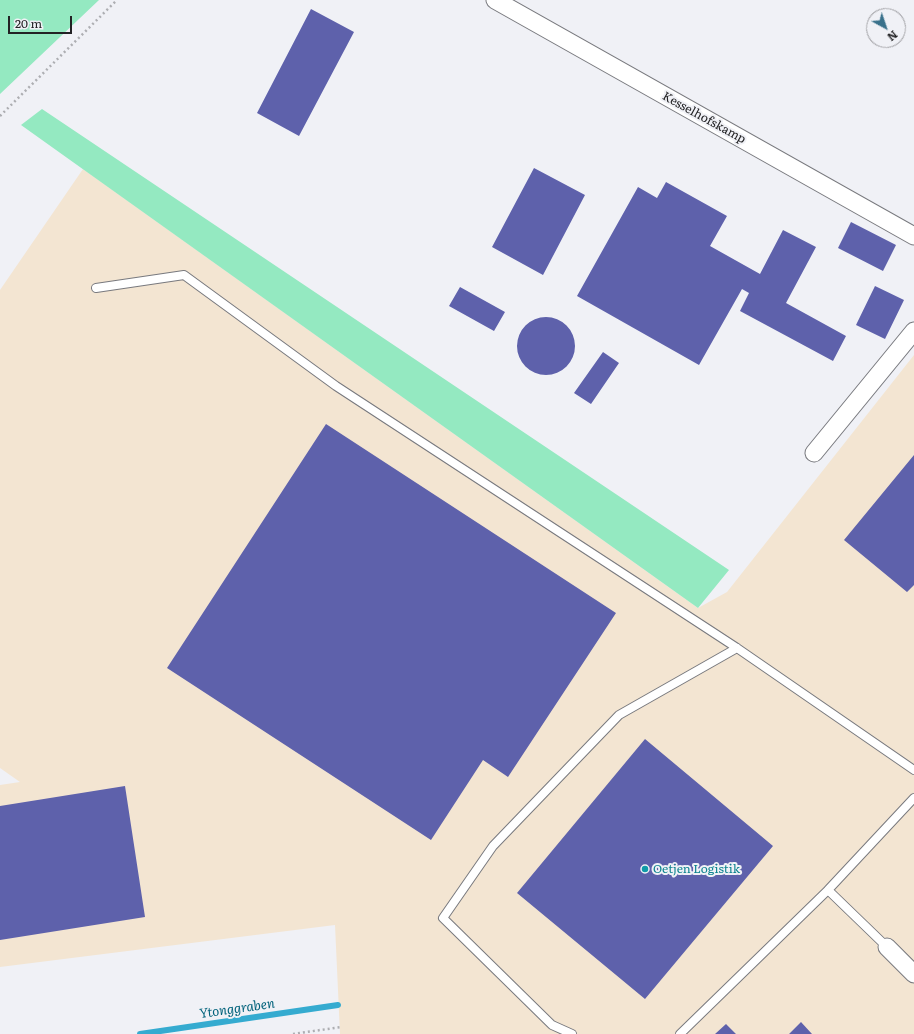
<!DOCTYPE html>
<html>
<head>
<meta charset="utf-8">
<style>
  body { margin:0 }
  #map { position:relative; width:914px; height:1034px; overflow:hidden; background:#f0f1f6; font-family:Literata,serif }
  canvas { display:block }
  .north { position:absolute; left:866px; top:8px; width:40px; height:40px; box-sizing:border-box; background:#f0f1f6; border:1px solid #9e9ea2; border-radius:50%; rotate:140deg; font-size:11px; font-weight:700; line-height:16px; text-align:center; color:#222224 }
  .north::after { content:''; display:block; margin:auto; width:14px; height:18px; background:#39718b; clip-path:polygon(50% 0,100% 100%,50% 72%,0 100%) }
  .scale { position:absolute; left:8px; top:16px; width:64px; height:18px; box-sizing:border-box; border:2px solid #222224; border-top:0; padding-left:5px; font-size:12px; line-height:14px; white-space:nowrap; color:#222224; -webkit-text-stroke:3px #f0f1f6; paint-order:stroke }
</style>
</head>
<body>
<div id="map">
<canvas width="914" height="1034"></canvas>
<div class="north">N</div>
<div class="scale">20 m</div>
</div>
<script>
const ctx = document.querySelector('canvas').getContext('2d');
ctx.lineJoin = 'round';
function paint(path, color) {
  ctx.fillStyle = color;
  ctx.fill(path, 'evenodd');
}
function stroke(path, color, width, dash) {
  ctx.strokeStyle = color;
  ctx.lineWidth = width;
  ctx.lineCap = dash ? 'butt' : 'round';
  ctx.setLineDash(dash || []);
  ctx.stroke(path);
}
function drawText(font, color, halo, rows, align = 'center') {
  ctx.font = font + ' Literata,serif';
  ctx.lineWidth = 4;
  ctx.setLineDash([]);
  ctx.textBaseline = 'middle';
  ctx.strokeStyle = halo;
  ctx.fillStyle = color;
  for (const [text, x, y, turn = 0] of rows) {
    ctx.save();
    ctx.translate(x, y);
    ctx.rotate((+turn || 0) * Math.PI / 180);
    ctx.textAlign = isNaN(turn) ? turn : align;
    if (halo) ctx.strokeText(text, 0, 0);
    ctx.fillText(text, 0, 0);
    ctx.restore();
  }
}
paint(new Path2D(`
  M83,169L698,608L727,592L914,355V1034H340L335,925L0,967V785L20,782L0,768V290Z`), '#f3e5d2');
paint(new Path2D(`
  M0,0H99L0,94Z
  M42,109L729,570L698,608L21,125Z`), '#94e9c1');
stroke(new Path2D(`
  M140,1034L338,1005`), '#35abd0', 6);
paint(new Path2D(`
  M311,9L354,32L299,136L257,113Z
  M534,168L585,195L543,275L492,247Z
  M666,182L727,216L710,246L760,274L783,230L816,247L786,303L846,336L833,361L740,311L749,293L742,289L699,365L577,296L638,187L657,198Z
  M851,222L896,245L883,271L838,248Z
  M875,286L904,300L885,339L856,325Z
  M460,287L505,312L494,331L449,306Z
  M517 346a29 29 0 1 1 58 0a29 29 0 1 1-58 0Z
  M603,352L619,363L591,404L574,393Z
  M326,424L616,613L508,777L483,760L431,840L167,668Z
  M914,455V585L907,592L844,540Z
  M645,739L773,846L645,999L517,893Z
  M125,786L145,917L0,940V806Z
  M801,1022L812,1034H789Z
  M726,1024L736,1034H715Z`), '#5e61ab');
const lane = new Path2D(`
  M96,288L184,275L336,386L737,648L914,770
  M828,890L914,798
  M572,1034L552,1025L443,918L493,846L619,715L737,648
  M680,1034L828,890L887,947`);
const street = new Path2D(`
  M495,0L914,236
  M814,453L914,331
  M887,947L914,974`);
stroke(lane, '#78797e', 10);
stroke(street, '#78797e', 19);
stroke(new Path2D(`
  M0,116L117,0
  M293,1034L341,1027`), '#adaeb2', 2.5, [2, 3]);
stroke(lane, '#fff', 8);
stroke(street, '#fff', 17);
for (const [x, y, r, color] of [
  [645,869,4,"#0f9aa8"]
]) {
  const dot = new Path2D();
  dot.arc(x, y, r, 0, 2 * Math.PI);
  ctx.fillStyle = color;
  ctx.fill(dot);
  stroke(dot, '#f0f1f6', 1.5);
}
drawText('12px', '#222224', '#f0f1f6', [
  ["Kesselhofskamp",704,118,29]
]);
drawText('12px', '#0d838f', '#f0f1f6', [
  ["Oetjen Logistik",653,869]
], 'left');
drawText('italic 13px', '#00627b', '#f0f1f6', [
  ["Ytonggraben",237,1009,-8]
]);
</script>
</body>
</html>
